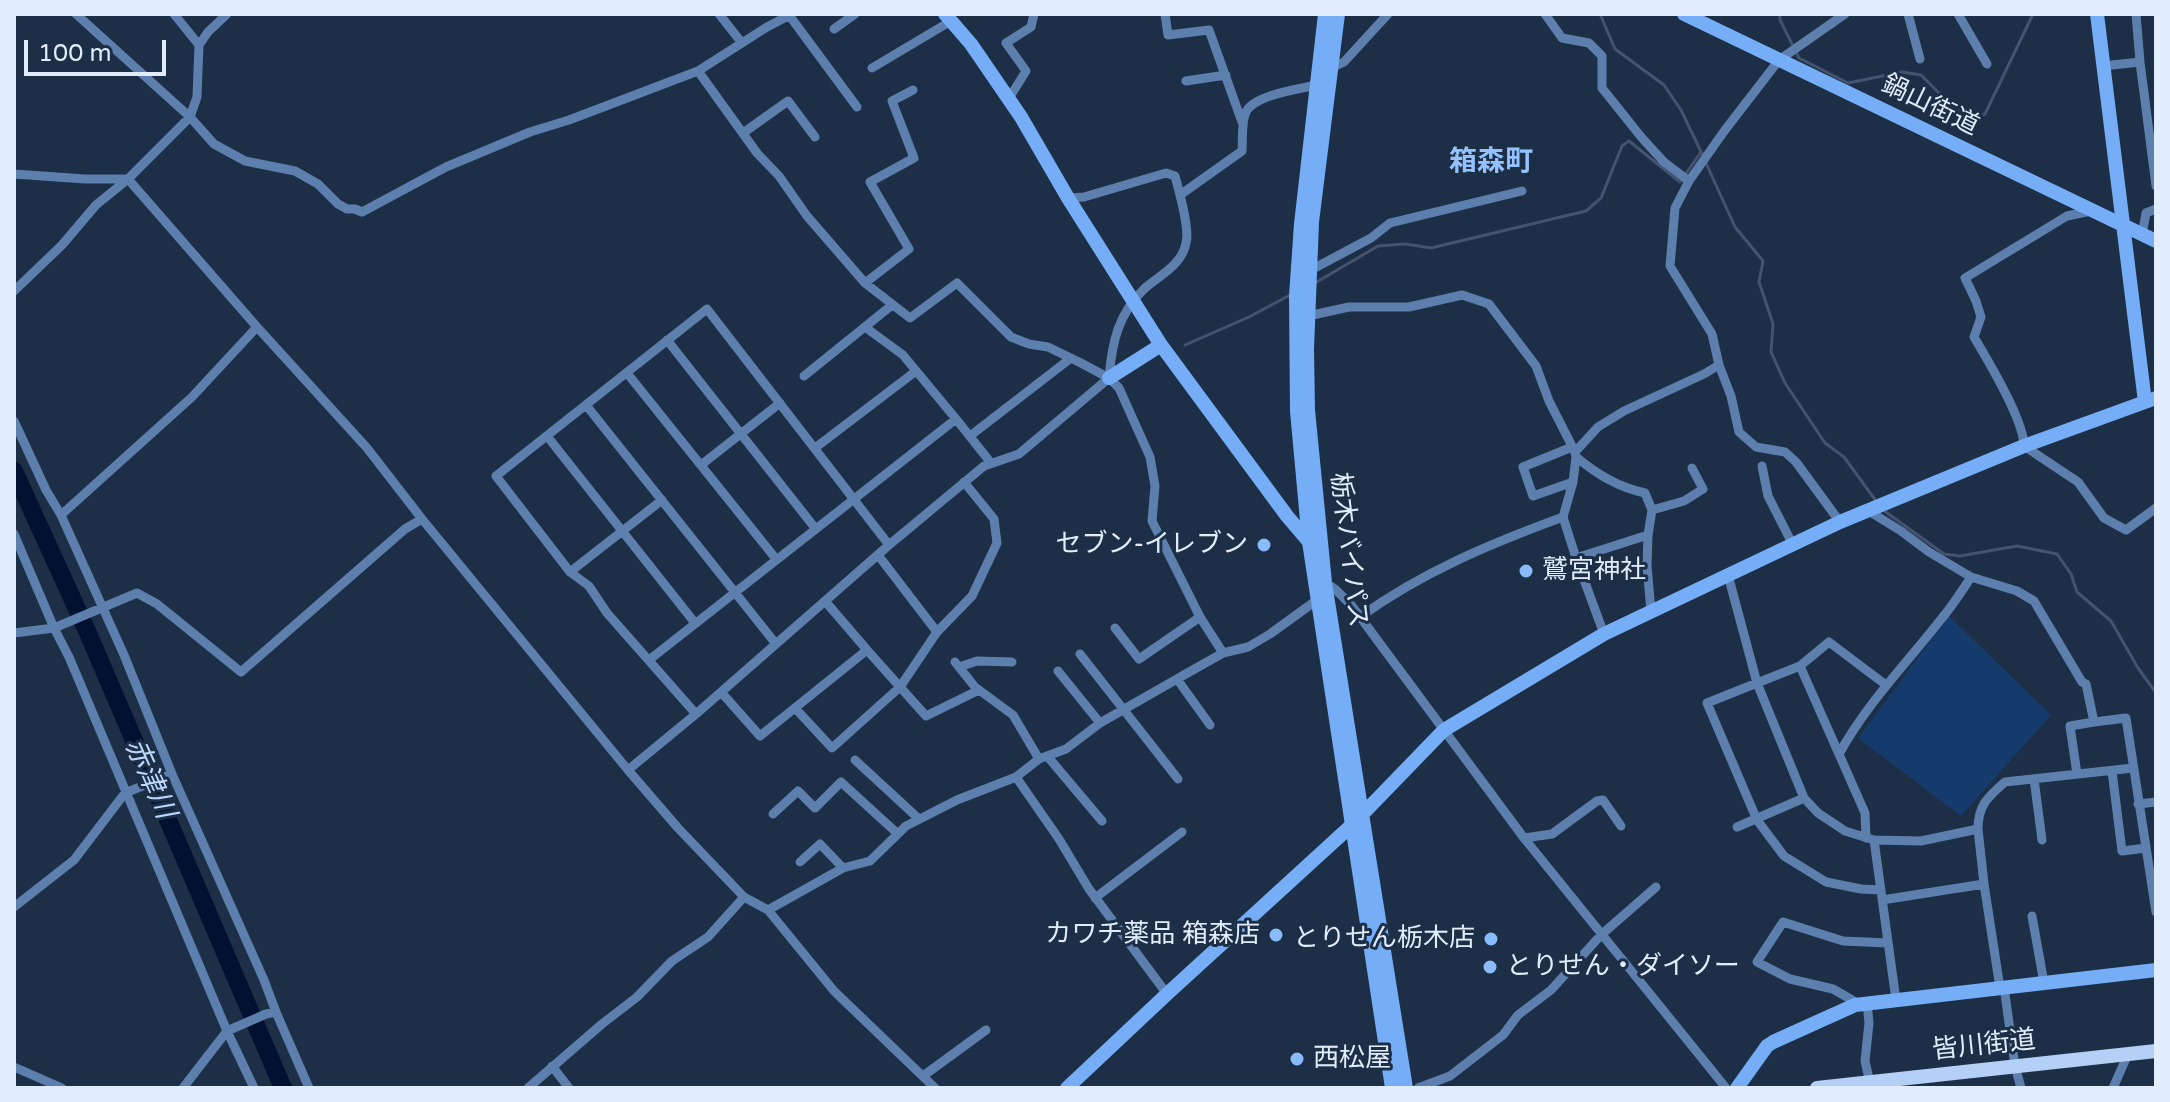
<!DOCTYPE html>
<html>
<head>
<meta charset="utf-8">
<style>
  body { margin:0 }
  #map { position:relative; width:2170px; height:1102px; overflow:hidden; background:#1d2f46; font-family:"Varela Round",sans-serif }
  canvas { display:block }
  .frame { position:absolute; inset:0; border:16px solid #e1edfc; pointer-events:none }
  .scale { position:absolute; left:24px; top:40px; width:142px; height:36px; box-sizing:border-box; border:4px solid #e1edfc; border-top:0; padding-left:10px; font-size:24px; line-height:28px; white-space:nowrap; color:#e1edfc; -webkit-text-stroke:6px #1d2f46; paint-order:stroke }
</style>
</head>
<body>
<div id="map">
<canvas width="2170" height="1102"></canvas>
<div class="frame"></div>
<div class="scale">100 m</div>
</div>
<script>
const ctx = document.querySelector('canvas').getContext('2d');
ctx.lineJoin = 'round';
function paint(path, color) {
  ctx.fillStyle = color;
  ctx.fill(path, 'evenodd');
}
function stroke(path, color, width, dash) {
  ctx.strokeStyle = color;
  ctx.lineWidth = width;
  ctx.lineCap = dash ? 'butt' : 'round';
  ctx.setLineDash(dash || []);
  ctx.stroke(path);
}
function drawText(font, color, halo, rows, align = 'center') {
  ctx.font = font + ' "Varela Round","Noto Sans JP",sans-serif';
  ctx.lineWidth = 6;
  ctx.setLineDash([]);
  ctx.textBaseline = 'middle';
  ctx.strokeStyle = halo;
  ctx.fillStyle = color;
  for (const [text, x, y, turn = 0] of rows) {
    ctx.save();
    ctx.translate(x, y);
    ctx.rotate((+turn || 0) * Math.PI / 180);
    ctx.textAlign = isNaN(turn) ? turn : align;
    if (halo) ctx.strokeText(text, 0, 0);
    ctx.fillText(text, 0, 0);
    ctx.restore();
  }
}
paint(new Path2D(`
  M1949,616L2051,715L1961,816L1858,738Z`), '#143b6c');
stroke(new Path2D(`
  M1600,14L1615,49L1664,85L1681,110L1703,156
  M1780,14V20L1799,58L1848,83L1902,72L1921,75L1949,103L1972,118L1985,114L2033,14
  M1706,163L1735,227L1763,261L1759,282L1773,324L1771,352L1785,383L1825,443L1844,457L1876,501
  M1315,283L1378,246L1405,244L1431,248L1586,211L1601,198L1622,146L1629,141L1680,182L1701,152
  M1185,345L1249,317L1290,295
  M1883,510L1944,554L1960,556L2017,546L2057,554L2071,574L2077,592L2111,621L2138,668L2156,693`), '#44536f', 3);
stroke(new Path2D(`
  M14,471L88,633L283,1088`), '#001132', 18);
stroke(new Path2D(`
  M76,14L190,117L214,144L245,161L295,171L318,184L338,204L347,209H355L362,212L446,167L530,132L569,120L698,71L767,27L792,14
  M174,14L199,45
  M719,14L742,43
  M1165,14L1168,35L1209,30L1242,122
  M1545,14L1562,38L1589,43L1602,56V88L1642,138L1664,162L1689,181
  M1908,14L1920,59
  M1958,14L1987,64
  M789,15L857,107
  M834,29L855,14
  M2140,62L2156,186
  M2103,66L2140,62L2136,14
  M872,68L951,21
  M1331,68L1344,62L1388,14
  M698,71L757,153L779,176L807,216L865,283L910,318L957,283L1011,337L1029,344L1048,347L1081,363L1109,378L1119,388L1150,457L1155,486L1152,521L1200,617L1223,653
  M1186,81L1226,75
  M1008,100L1026,71L1006,43L1031,27L1034,14
  M743,133L788,101L815,137
  M14,174L85,179H128L257,327L367,448L422,519L628,770L678,828L744,897L768,910L834,991L935,1088
  M1180,195L1242,151C1243,140 1241,122 1246,112C1254,95 1299,89 1317,85
  M2091,211L2067,216L1965,278L1976,301L1981,317L1974,337C1988,361 2024,420 2024,446L2078,482L2104,518L2126,530L2156,508
  M2142,235L2146,213L2156,209
  M1309,271L1371,238L1390,223L1522,191
  M865,283L909,249L870,182L914,158L892,101L913,90
  M14,291L62,245L96,205L128,179L190,117L197,97L199,45L208,32L227,14
  M1308,316L1349,307H1409L1462,295L1489,304L1536,366L1549,401L1575,452
  M865,327L903,355L956,419
  M667,340L815,528
  M627,373L776,559
  M804,376L892,305
  M586,405L776,644
  M14,421L46,490L61,515L124,655L172,774L264,980L276,1012L309,1088
  M547,436L695,623
  M970,436L1071,358
  M1572,447L1523,467L1533,496L1573,482
  M815,448L916,371
  M1576,457C1598,475 1618,487 1645,493L1652,510L1648,535L1647,566L1651,611
  M701,465L780,403
  M1762,466L1768,496L1793,545
  M1652,510L1684,501L1703,489L1692,468
  M1867,510L1901,531L1929,552L1971,577L2017,591L2034,601L2082,682L2086,684L2094,722L2126,718L2156,912
  M61,515L192,397L257,327
  M1840,522L1796,462L1785,452L1756,447L1739,432L1731,396L1719,365L1712,334L1670,266L1675,208L1689,181L1725,130L1779,60L1845,14
  M14,534L54,628L69,657L227,1031L254,1088
  M878,555L937,632
  M1576,558L1648,535
  M570,572L662,500
  M1728,575L1757,683L1800,666L1829,642L1886,685
  M1323,581L1335,589L1352,606L1524,838L1726,1088
  M1360,617C1422,572 1492,543 1563,517
  M1115,628L1139,659L1200,617
  M14,633L54,628L137,593L157,604L241,672L405,529L422,519
  M1604,634L1576,558L1563,517L1573,482L1576,457L1575,452L1598,427L1624,411L1704,374L1719,365
  M867,650L926,716L979,690
  M1080,654L1178,779
  M649,660L956,419L991,463
  M955,662L975,687L1013,715L1039,759
  M1800,666L1865,813L1866,838
  M959,667L977,661L1012,662
  M1058,671L1100,723
  M1177,679L1210,725
  M721,692L760,736L867,650L825,601
  M795,708L832,748L900,687L937,632L972,596L997,543L994,519L964,482
  M696,714L607,613L589,586L570,572L496,476L707,309L889,545
  M1839,754C1867,703 1907,663 1942,618C1953,605 1962,591 1971,577
  M1048,757L1102,821
  M855,760L919,819
  M628,770L696,714L889,545L984,466L1019,454L1109,378C1112,342 1118,314 1145,288C1160,275 1182,265 1186,243C1190,229 1179,191 1175,176L1166,173L1084,197L1068,198
  M2112,771L2122,851L2146,848
  M2077,774L2070,726L2094,722
  M1016,777L1059,839L1089,889L1167,994
  M2034,779L2042,840
  M2138,804L2156,802
  M773,814L798,791L815,808L841,782L898,834
  M1737,827L1804,798
  M1978,829C1978,805 1988,797 2005,782L2133,768
  M1524,838L1552,834L1597,801L1603,800L1621,826
  M1874,840L1896,1000
  M800,862L820,844L843,868
  M1881,890L1861,889L1826,882L1784,856L1757,820L1707,703L1757,683L1804,798L1818,813L1845,831L1874,840L1921,841L1978,829L1984,884L2000,988
  M1095,898L1182,832
  M1882,900L1984,884
  M14,907L74,860L125,793L172,774
  M768,910L843,868L870,861L906,826L957,800L1016,777L1039,759L1066,749L1100,723L1184,675L1223,653L1248,647L1270,634L1317,600
  M2032,916L2044,983
  M2004,987L2015,1066L2021,1088
  M1867,1003L1869,1023L1865,1061L1870,1083
  M1859,1004L1833,989L1790,979L1757,962L1783,922L1843,941L1888,943
  M552,1066L569,1088
  M14,1067L62,1088
  M923,1076L986,1030
  M183,1088L227,1031L266,1014L276,1012
  M528,1088L602,1024L637,997L672,961L708,937L744,897
  M1418,1088L1450,1076L1503,1035L1518,1015L1551,990L1601,935L1656,887
  M2113,1088L2128,1054`), '#5d7fae', 9);
stroke(new Path2D(`
  M945,14L971,44L1021,117L1068,198L1161,345L1287,516L1310,543
  M1325,14L1301,224L1296,296L1297,411L1309,542L1392,1088
  M1338,14L1312,222L1307,349L1308,410L1325,583L1406,1088
  M1684,14L2156,241
  M2097,14L2145,402
  M1109,378L1161,345
  M1067,1088L1167,994L1353,824L1444,730L1604,634L1840,522L2024,446L2156,398
  M1737,1088L1767,1046L1773,1042L1855,1005L2156,970`), '#75adf7', 14);
stroke(new Path2D(`
  M1817,1088L2156,1051`), '#b4d0f6', 14);
for (const [x, y, r, color] of [
  [1264,545,8,"#89bafc"],
  [1526,571,8,"#89bafc"],
  [1276,935,8,"#89bafc"],
  [1491,939,8,"#89bafc"],
  [1490,967,8,"#89bafc"],
  [1297,1059,8,"#89bafc"]
]) {
  const dot = new Path2D();
  dot.arc(x, y, r, 0, 2 * Math.PI);
  ctx.fillStyle = color;
  ctx.fill(dot);
  stroke(dot, '#1d2f46', 3);
}
drawText('26px', '#e1edfc', '#1d2f46', [
  ["鍋山街道",1930,106,26],
  ["栃木バイパス",1348,550,83],
  ["皆川街道",1984,1046,-6]
]);
drawText('26px', '#e1edfc', '#1d2f46', [
  ["セブン-イレブン",1248,545],
  ["鷲宮神社",1542,571,"left"],
  ["カワチ薬品 箱森店",1260,935],
  ["とりせん栃木店",1475,939],
  ["とりせん・ダイソー",1506,967,"left"],
  ["西松屋",1313,1059,"left"]
], 'right');
drawText('bold 28px', '#94c2ff', '#1d2f46', [
  ["箱森町",1491,163]
]);
drawText('italic 28px', '#bcd8fd', '#1d2f46', [
  ["赤津川",149,779,66]
]);
</script>
</body>
</html>
